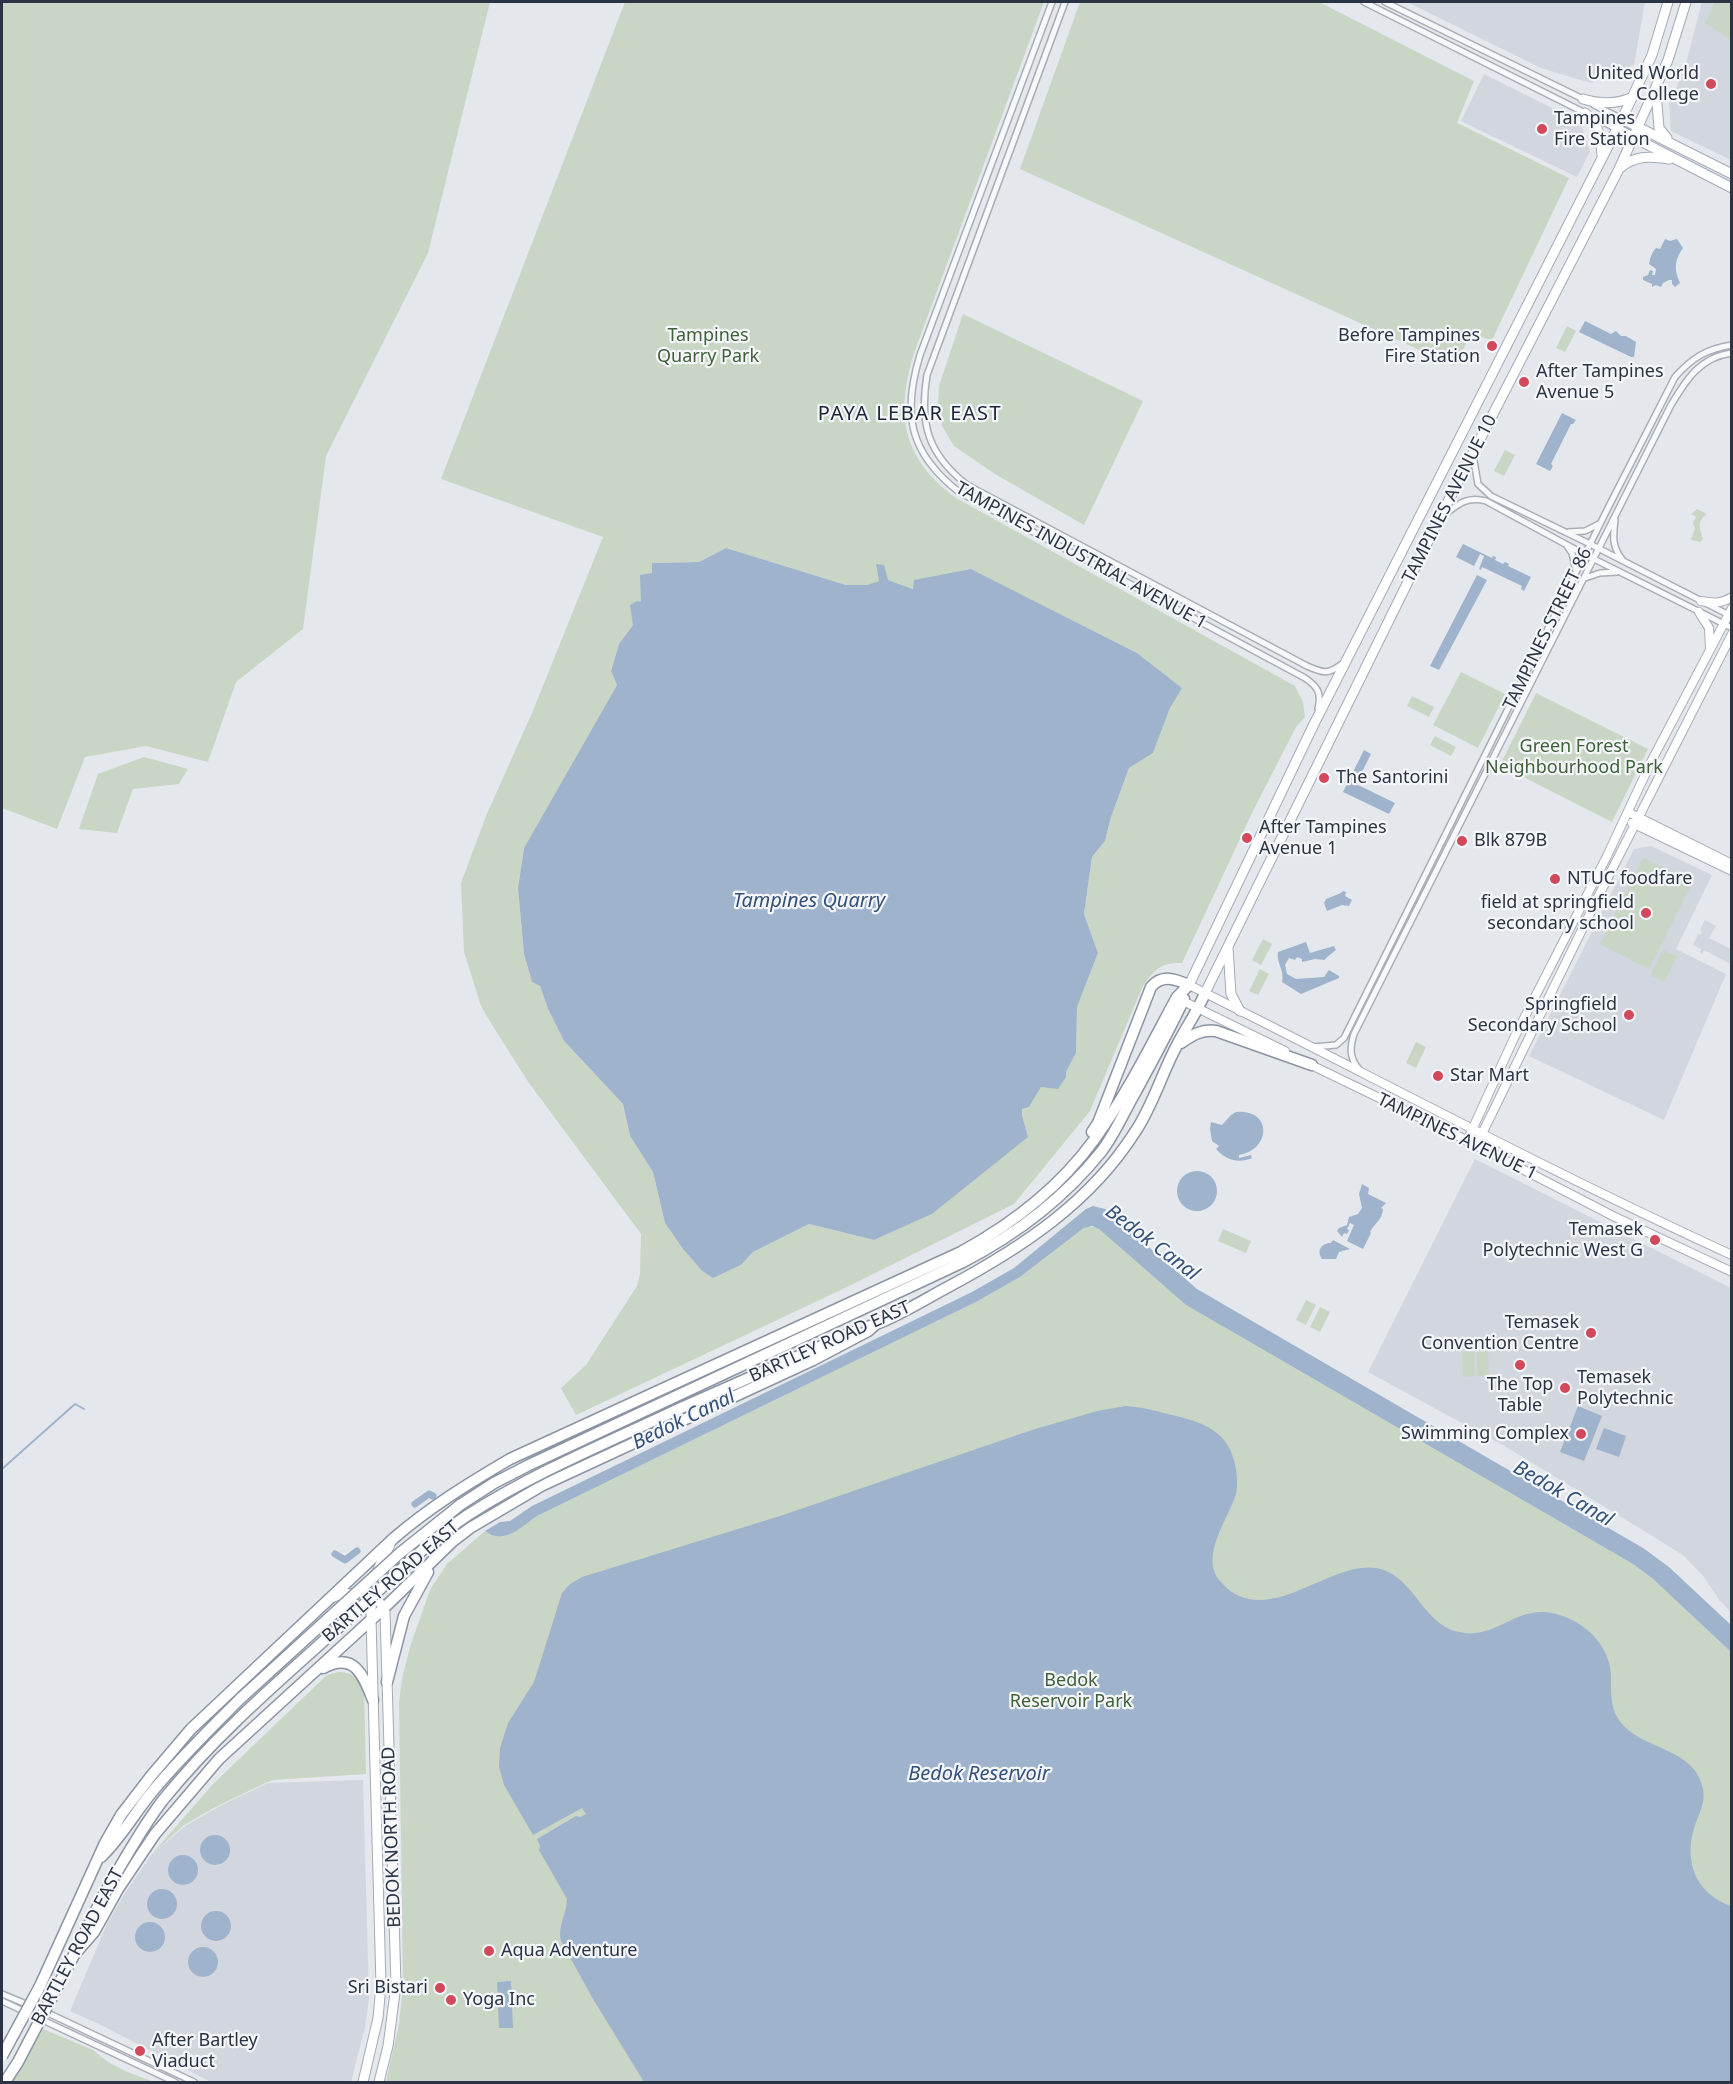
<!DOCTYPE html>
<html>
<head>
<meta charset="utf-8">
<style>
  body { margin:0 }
  #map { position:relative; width:1733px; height:2084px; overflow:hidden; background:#e4e7ec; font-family:"Noto Sans",sans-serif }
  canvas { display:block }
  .frame { position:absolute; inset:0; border:3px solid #2b3445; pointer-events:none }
</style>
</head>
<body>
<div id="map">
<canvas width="1733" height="2084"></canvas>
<div class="frame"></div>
</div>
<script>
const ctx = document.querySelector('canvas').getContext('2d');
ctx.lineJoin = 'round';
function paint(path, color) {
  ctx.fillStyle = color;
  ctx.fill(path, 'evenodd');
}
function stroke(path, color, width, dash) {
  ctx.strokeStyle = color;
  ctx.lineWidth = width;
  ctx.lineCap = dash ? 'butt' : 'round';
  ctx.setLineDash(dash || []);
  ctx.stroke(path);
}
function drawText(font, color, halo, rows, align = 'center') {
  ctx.font = font + ' "Noto Sans",sans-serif';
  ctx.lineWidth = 4.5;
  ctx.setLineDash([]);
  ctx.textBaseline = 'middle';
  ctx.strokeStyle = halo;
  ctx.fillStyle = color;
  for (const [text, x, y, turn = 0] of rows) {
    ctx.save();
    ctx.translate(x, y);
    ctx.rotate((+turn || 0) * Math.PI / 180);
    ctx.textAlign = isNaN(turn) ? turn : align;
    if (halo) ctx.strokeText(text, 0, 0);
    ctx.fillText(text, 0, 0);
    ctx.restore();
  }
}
paint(new Path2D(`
  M1407,2H1645L1634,65L1591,83L1541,68Z
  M1702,2H1731V160L1671,131L1669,104L1685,67Z
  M1484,74L1580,122L1590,151L1577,177L1461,121Z
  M1651,846L1712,875L1676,949L1726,974L1664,1120L1529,1056L1634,849Z
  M1705,920L1716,926L1709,938L1731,949V964L1704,950L1702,954L1700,953L1701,949L1693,945L1698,934L1701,935L1702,932L1700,930Z
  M1475,1159L1731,1288V1612L1720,1601L1704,1577L1684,1556L1659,1540L1506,1447L1368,1372Z
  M363,1780L369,1999L365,2027L351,2082H211L99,2024L70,2011L107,1924L125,1893L151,1855L185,1826L220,1806L268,1783Z`), '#d2d6de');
paint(new Path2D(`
  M2,2H490L428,253L326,456L303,629L236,682L208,762L146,746L85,757L57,829L2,808Z
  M625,2H1044L914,353C895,415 902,458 956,498L1295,686L1303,702L1305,717L1296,727L1253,811L1182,963C1160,962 1153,971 1142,988L1090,1111L1014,1204L849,1286L576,1415L561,1388L586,1365L637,1286L640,1274L641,1234L529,1083L494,1028L481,1006L464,952L461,883L486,816L532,713L603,537L441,479ZM726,548L846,585H867L888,580L914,589L971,569L1137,653L1181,688L1170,708L1153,753L1129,768L1111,817L1105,841L1092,857L1084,914L1098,953L1077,1007L1076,1053L1066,1072L1041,1087L1029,1107L1022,1109V1116L965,1186L932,1214L874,1240L809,1224L753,1252L741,1265L713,1278L702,1271L683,1249L665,1223L653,1172L630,1136L623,1104L564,1041L548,1009L540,986L532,982L524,954L518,888L524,848L617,685L611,671L619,644L633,625L653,574L652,563L699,562Z
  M1080,2H1319L1474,81L1457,123L1569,178L1492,340L1471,334L1455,366L1020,169Z
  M1715,2H1731V40L1705,23Z
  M963,314L1143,401L1084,525L995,474L954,446L942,426L938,403L939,386Z
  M1567,326L1576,331L1565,352L1556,348Z
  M1505,450L1515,455L1504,476L1494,471Z
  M1697,509L1707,514C1696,521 1700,529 1703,539L1700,542L1691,540L1695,528L1693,523L1696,517L1691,514Z
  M1461,672L1505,694L1478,748L1433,725Z
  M1536,693L1648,749L1612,822L1500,765Z
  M1412,696L1434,707L1429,717L1407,706Z
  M1435,736L1456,747L1451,756L1430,745Z
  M144,757L188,769L179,784L133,789L117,833L79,829L98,774Z
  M1643,858L1693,881L1649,969L1600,944Z
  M1263,939L1272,944L1261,965L1252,960Z
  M1663,950L1677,957L1664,982L1650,975Z
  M1260,969L1269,974L1258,995L1249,991Z
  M1416,1042L1426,1047L1416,1068L1406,1063Z
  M1087,1226L1098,1228L1186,1305L1633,1564L1653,1579L1731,1652V2082H386L399,2024L403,1985L399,1702L402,1679L410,1647L430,1590L447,1564L485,1531C504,1545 521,1526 537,1516L978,1301L1020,1277Z
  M1223,1229L1251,1241L1246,1253L1218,1241Z
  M1306,1300L1316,1305L1306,1325L1296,1320Z
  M1320,1307L1330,1312L1320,1332L1310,1327Z
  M1488,1351L1489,1376H1477V1352Z
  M1462,1352H1474L1475,1376L1463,1377Z
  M338,1672C350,1672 356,1676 364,1685L366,1774L272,1780L219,1805L184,1825L153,1853L213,1784L327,1675Z
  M43,2029L93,2050L108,2062L125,2071L154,2082H11Z`), '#c9d6c5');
paint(new Path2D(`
  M1665,239L1670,241L1677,239L1683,248C1674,260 1674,270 1680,283L1675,287L1672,284V280H1669L1663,283L1661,287L1656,285L1652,287V284L1643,280V277L1648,275L1650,270L1653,271L1652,275H1655L1656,269L1649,264C1650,258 1652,252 1656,248L1660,249Z
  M1585,321L1611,334L1616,331L1621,336H1626L1636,342L1634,357H1631L1579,332Z
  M1562,413L1576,420L1573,424H1571L1551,464L1553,466L1550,471L1536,464Z
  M1463,544L1492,558L1493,556L1496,557L1495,560L1503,564L1505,562L1509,564L1508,566L1531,577L1524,591L1521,589L1522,586L1482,567L1481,570L1479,569L1484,556L1480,554L1474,566L1456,557Z
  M726,548L846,585H867L879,581L876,564L884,565L888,580L913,589L914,580L971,569L1137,653L1182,688L1170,708L1153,753L1129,768L1111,817L1105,841L1092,857L1084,914L1098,953L1077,1007L1076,1053L1066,1072V1077L1058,1089L1041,1087L1029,1107L1022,1109V1116L1028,1137L932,1214L874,1240L809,1224L753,1252L741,1265L713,1278L702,1271L683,1249L665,1223L653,1172L630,1136L623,1104L564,1041L548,1009L540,986L532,982L524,954L518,888L524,848L617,685L611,671L619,644L633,625L630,605L637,601L641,602L640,575L652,573V563L699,562Z
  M1477,575L1487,580L1439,670L1430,666Z
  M1364,750L1371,754L1356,784L1395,803L1389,814L1343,792Z
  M1343,891L1346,892L1345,896L1352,900L1349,906L1342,905L1327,911L1324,903L1326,899L1341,893Z
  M1306,942L1310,953L1334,946L1336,950L1326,958L1325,960L1315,959L1302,962V959L1297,957L1295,960L1289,958L1285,965L1287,974L1296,979L1324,977L1329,970L1339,976V978L1301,994L1282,982C1285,971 1276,963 1278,952Z
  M1236,1112C1273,1109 1271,1150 1239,1155V1158L1251,1155L1252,1158C1238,1164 1226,1160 1216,1149L1219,1146L1212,1141L1210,1129L1211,1122L1222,1125L1231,1115Z
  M1177 1191a20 20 0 1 1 40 0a20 20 0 1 1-40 0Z
  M1362,1184L1369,1188L1368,1194L1386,1203L1381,1208L1383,1209C1382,1221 1375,1222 1370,1232L1371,1233L1363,1249L1347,1241L1354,1225L1350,1223L1347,1229L1349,1230L1347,1234L1344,1233L1342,1237L1337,1231L1339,1228L1347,1225L1349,1217L1358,1214L1362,1208L1359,1194Z
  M1093,1206L1105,1209L1197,1289L1643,1548L1669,1567L1731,1625V1652L1653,1579L1633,1564L1186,1305L1099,1229L1092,1226L1084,1228L1020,1277L978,1301L537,1516C522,1526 504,1546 485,1531L500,1522L510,1521L532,1506L972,1292L1014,1268L1086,1209Z
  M1333,1240L1350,1249L1339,1252L1336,1259H1322C1316,1250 1322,1243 1331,1243Z
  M1126,1406C1143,1407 1160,1412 1176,1416C1205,1423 1228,1432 1235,1464C1237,1474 1238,1485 1236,1494C1229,1518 1199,1556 1220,1581C1260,1628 1315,1574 1361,1568C1410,1561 1417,1619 1455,1631C1500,1645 1518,1593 1572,1620C1593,1630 1610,1651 1611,1675C1611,1690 1610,1708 1619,1720C1640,1751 1695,1746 1703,1789C1706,1803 1698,1815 1694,1828C1684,1864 1696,1893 1731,1906V2082H644L593,1999L561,1941C557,1927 567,1913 567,1899L539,1850L540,1846L537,1839L576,1816L580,1817L586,1814L582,1808L533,1835L504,1785L499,1767L500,1748L508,1723L534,1682L562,1593L570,1584L582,1577L780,1516L1032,1430L1097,1411Z
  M1578,1406L1602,1416L1584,1461L1560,1452Z
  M1604,1428L1626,1436L1619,1457L1596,1449Z
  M200 1850a15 15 0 1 1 30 0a15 15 0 1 1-30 0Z
  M168 1870a15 15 0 1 1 30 0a15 15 0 1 1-30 0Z
  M147 1904a15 15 0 1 1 30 0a15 15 0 1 1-30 0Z
  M201 1926a15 15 0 1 1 30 0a15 15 0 1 1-30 0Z
  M135 1937a15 15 0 1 1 30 0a15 15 0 1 1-30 0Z
  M188 1962a15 15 0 1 1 30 0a15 15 0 1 1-30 0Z
  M511,1981L513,2028H499L497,1982Z`), '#9fb4cc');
stroke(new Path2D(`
  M2,1469L75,1404L84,1409`), '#9fb4cc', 2);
stroke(new Path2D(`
  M415,1504L429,1494L433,1496
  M335,1554L345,1560L357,1551`), '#9fb4cc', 7);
const street = new Path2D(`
  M1052,2L920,355C902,414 909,453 959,492L1305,678C1317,686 1322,693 1318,708
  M1065,2L927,375C919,424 928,454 967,485L1307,666C1323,673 1328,675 1342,664
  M1364,2L1617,129
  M1385,2L1585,100
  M1594,105L1622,119
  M1473,455L1478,484L1491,496L1590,544L1731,616
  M1443,516C1458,504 1467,496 1486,501L1580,552L1732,628
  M1615,520C1613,536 1612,547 1622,559
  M1568,532L1585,531L1599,524
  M1567,546L1572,553L1576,571
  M1585,578L1600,573L1617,572
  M1313,1047L1336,1045L1344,1038L1609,506L1675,377C1692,358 1706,349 1732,345
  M1359,1069C1349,1058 1350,1047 1354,1034L1671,405C1686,380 1700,357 1732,353
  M2,1994L50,2014L194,2082
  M2,2001L175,2082`);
const secondary = new Path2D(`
  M1701,601C1713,603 1721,604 1732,597
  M1699,612L1709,628L1710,648
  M1628,812L1732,864
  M1632,823L1732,871
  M1189,985C1370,1075 1548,1171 1732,1255
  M1183,1001L1285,1051
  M1307,1063L1460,1137L1613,1216L1732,1272
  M1467,1141L1514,1038L1607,856L1652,760L1732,608
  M1476,1146L1599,895L1732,634`);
const primary = new Path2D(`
  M1656,92L1659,128L1667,138
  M1583,99C1600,104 1616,105 1633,97
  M1585,113C1600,125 1601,139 1602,156
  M1622,119L1732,174
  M1617,129L1732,188
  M1620,168C1635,155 1651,156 1669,159
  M1228,948L1231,994L1240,1011
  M1189,985L1314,724L1622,119L1652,55L1668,2
  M1205,993L1435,527L1618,171L1668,60L1686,2
  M331,1598C348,1591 378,1590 385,1612L396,1985L388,2046L379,2082
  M363,2082L378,2018L381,1985L371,1619C371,1587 374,1573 390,1545`);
const highway = new Path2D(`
  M1181,1043C1192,1035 1202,1029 1216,1031L1312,1065
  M1092,1132L1098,1123L1151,987C1162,974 1175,979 1189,985
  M870,1326C892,1320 927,1298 948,1287C1021,1248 1090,1203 1135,1132C1152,1107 1161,1076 1175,1049C1184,1030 1197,1013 1205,993
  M683,1407L853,1332
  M460,1505L494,1483L529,1465L963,1262C1015,1235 1064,1198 1101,1152C1115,1134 1124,1112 1135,1093C1152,1062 1169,1031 1184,999
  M323,1668C354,1651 363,1675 373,1700
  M387,1682L404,1616L428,1572
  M101,1857C121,1838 134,1814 152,1792C179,1759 210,1729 241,1698
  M81,1941L103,1896
  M74,1955L94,1932L118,1889L155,1834L219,1759L384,1608L453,1541L470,1528L543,1485L813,1360L868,1331L876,1324
  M40,1986L105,1843L121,1815L151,1776L191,1729L394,1538C430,1507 469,1483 510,1459L961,1252C1012,1224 1059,1188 1094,1140C1126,1096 1151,1045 1177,997L1189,985`);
stroke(street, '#a9aeb7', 8);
stroke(secondary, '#a9aeb7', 10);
stroke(primary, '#a3abb8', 11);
stroke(highway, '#8b94a3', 13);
stroke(street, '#f7f8fa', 5);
stroke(secondary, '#fff', 8);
stroke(primary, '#fff', 9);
stroke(highway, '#fff', 10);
const highwayBridge = new Path2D(`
  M241,1698L400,1553L460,1505
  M103,1896C122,1864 140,1830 163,1800C217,1733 284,1677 348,1619C387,1584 424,1544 468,1515C535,1472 611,1441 683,1407
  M2,2056L40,1986
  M5,2082L18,2062L74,1955`);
stroke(highwayBridge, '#8b94a3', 13, []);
stroke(highwayBridge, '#fff', 10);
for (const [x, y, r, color] of [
  [1711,84,6,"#d1495b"],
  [1542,129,6,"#d1495b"],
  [1492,346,6,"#d1495b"],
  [1524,382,6,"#d1495b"],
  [1324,778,6,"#d1495b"],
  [1247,838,6,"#d1495b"],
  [1462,841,6,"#d1495b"],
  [1555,879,6,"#d1495b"],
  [1646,913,6,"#d1495b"],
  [1629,1015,6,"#d1495b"],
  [1438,1076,6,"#d1495b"],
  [1655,1240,6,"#d1495b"],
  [1591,1333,6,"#d1495b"],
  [1520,1365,6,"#d1495b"],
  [1565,1388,6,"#d1495b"],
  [1581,1434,6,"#d1495b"],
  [489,1951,6,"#d1495b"],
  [440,1988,6,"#d1495b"],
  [451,2000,6,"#d1495b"],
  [140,2051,6,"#d1495b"]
]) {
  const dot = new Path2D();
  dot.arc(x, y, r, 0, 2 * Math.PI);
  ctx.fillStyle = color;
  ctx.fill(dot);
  stroke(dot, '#f4f6f9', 2);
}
drawText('18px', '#2b3445', '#f4f6f9', [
  ["United World",1699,74,"right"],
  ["College",1699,95,"right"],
  ["Tampines",1554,119],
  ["Fire Station",1554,140],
  ["Before Tampines",1480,336,"right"],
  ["Fire Station",1480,357,"right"],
  ["After Tampines",1536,372],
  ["Avenue 5",1536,393],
  ["The Santorini",1336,778],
  ["After Tampines",1259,828],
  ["Avenue 1",1259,849],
  ["Blk 879B",1474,841],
  ["NTUC foodfare",1567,879],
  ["field at springfield",1634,903,"right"],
  ["secondary school",1634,924,"right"],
  ["Springfield",1617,1005,"right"],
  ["Secondary School",1617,1026,"right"],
  ["Star Mart",1450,1076],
  ["Temasek",1643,1230,"right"],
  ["Polytechnic West G",1643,1251,"right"],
  ["Temasek",1579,1323,"right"],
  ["Convention Centre",1579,1344,"right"],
  ["Temasek",1577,1378],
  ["Polytechnic",1577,1399],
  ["The Top",1520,1385,"center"],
  ["Table",1520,1406,"center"],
  ["Swimming Complex",1569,1434,"right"],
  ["Aqua Adventure",501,1951],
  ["Sri Bistari",428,1988,"right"],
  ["Yoga Inc",463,2000],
  ["After Bartley",152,2041],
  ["Viaduct",152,2062]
], 'left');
drawText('18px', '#3f6138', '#f4f6f9', [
  ["Tampines",708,336],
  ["Quarry Park",708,357],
  ["Green Forest",1574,747],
  ["Neighbourhood Park",1574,768],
  ["Bedok",1071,1681],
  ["Reservoir Park",1071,1702]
]);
drawText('18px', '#2b3445', '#f4f6f9', [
  ["TAMPINES AVENUE 10",1450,499,-63],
  ["TAMPINES INDUSTRIAL AVENUE 1",1081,556,29],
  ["TAMPINES STREET 86",1548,629,-64],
  ["TAMPINES AVENUE 1",1457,1137,26],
  ["BARTLEY ROAD EAST",830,1342,-24],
  ["BARTLEY ROAD EAST",391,1582,-41],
  ["BEDOK NORTH ROAD",392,1837,-92],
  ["BARTLEY ROAD EAST",78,1947,-62]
]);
ctx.letterSpacing = '1.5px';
drawText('20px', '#1d2536', '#f4f6f9', [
  ["PAYA LEBAR EAST",910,414]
]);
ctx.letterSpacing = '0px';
drawText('italic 20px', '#34527a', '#f4f6f9', [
  ["Tampines Quarry",809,901],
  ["Bedok Canal",1152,1243,37],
  ["Bedok Canal",684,1420,-26],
  ["Bedok Canal",1563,1494,30],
  ["Bedok Reservoir",979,1774]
]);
</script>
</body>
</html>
